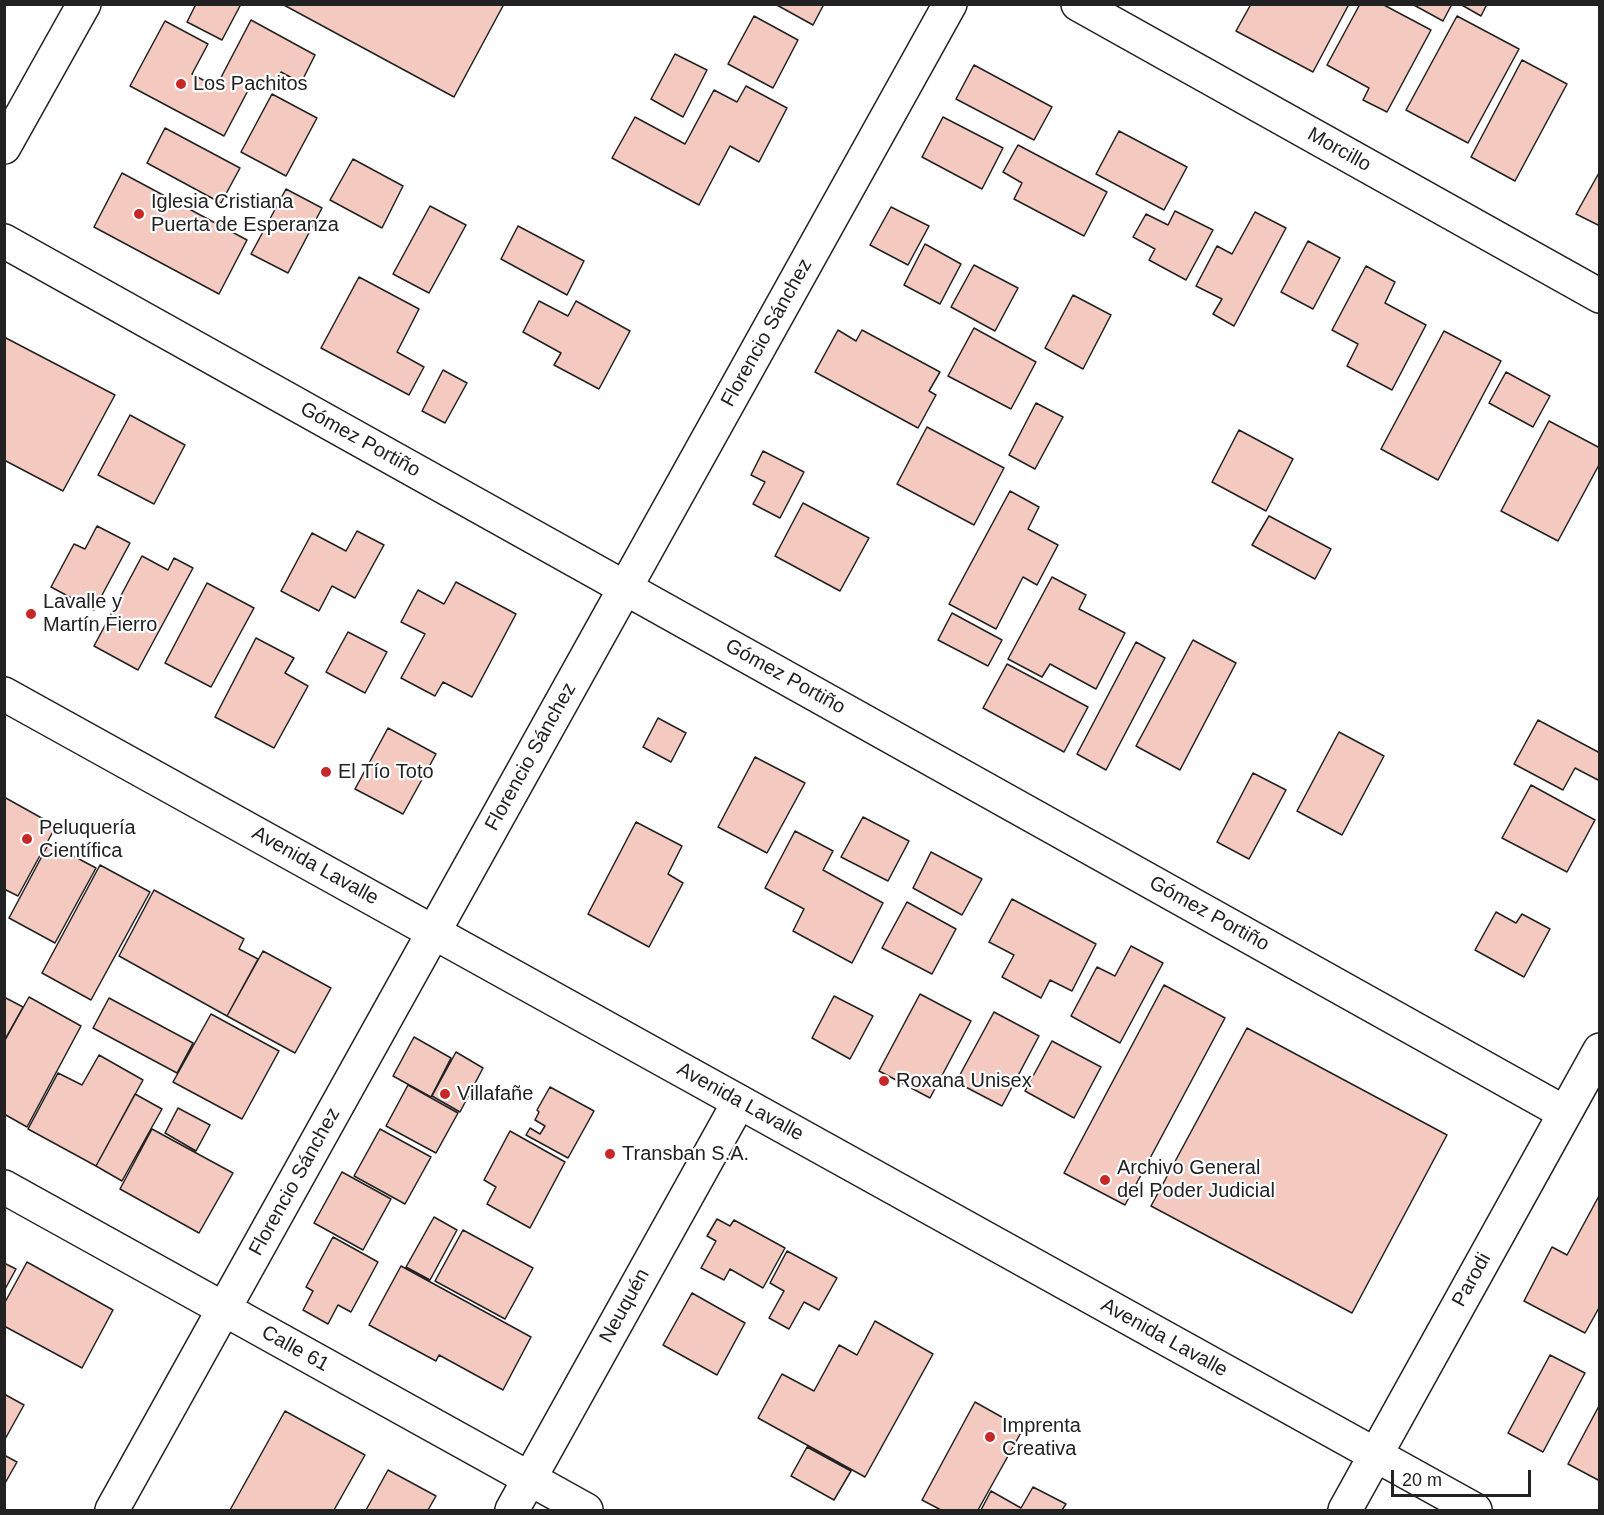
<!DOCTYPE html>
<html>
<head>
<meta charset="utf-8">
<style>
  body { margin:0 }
  #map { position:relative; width:1604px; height:1515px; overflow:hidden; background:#fff; font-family:Arial,sans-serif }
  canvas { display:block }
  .frame { position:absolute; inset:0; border:6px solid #222; pointer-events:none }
  .scale { position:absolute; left:1391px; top:1470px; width:140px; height:27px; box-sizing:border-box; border:3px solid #222; border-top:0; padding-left:8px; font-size:18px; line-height:21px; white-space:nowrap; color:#222; -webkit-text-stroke:4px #fff; paint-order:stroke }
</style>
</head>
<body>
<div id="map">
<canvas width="1604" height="1515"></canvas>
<div class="frame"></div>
<div class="scale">20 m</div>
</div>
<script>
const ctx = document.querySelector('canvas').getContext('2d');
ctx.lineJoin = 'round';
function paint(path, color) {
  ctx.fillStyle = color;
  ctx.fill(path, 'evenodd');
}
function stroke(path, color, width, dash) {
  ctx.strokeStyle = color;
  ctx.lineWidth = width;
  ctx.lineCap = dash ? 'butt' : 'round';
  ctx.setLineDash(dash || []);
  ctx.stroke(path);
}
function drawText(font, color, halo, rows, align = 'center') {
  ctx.font = font + ' Arial,sans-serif';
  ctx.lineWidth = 4.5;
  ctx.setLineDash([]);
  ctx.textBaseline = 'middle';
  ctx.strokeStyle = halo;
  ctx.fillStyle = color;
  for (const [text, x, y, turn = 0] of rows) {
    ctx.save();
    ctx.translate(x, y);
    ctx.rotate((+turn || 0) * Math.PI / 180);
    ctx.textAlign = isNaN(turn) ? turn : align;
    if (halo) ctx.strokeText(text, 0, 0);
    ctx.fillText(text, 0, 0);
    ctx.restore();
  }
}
const building = new Path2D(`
  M196,4H241L222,40L187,22Z
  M282,4H504L454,97Z
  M775,4H824L813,25Z
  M1251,4H1349L1313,72L1236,31Z
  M1360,4H1382L1431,30L1387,112L1363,100L1369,88L1327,65Z
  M1412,4H1452L1443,21Z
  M1460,4H1487L1481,16Z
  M754,16L798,40L773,88L728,64Z
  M1457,16L1519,49L1468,143L1406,110Z
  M251,20L315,55L301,83L281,72L271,90L253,81L224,136L130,86L165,21L208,44L192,74L216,87Z
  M675,54L707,70L683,117L651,99Z
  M1522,60L1567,84L1515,181L1471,157Z
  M974,65L1052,107L1034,140L956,99Z
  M746,86L787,108L759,162L730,146L699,205L612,158L635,117L685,144L714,90L737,102Z
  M272,94L317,118L286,176L241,152Z
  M943,117L1003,148L982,189L922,157Z
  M165,128L240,168L221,203L147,163Z
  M1119,131L1187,167L1164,210L1096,174Z
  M1018,145L1107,192L1084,236L1014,199L1022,183L1003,172Z
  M353,159L403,186L382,228L330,200Z
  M1600,171V226L1576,214Z
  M122,173L247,240L219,294L94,227Z
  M286,189L322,208L288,273L251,254Z
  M430,206L466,225L429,293L393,274Z
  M891,207L929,226L908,265L870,245Z
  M1175,211L1213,230L1186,280L1149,260L1155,249L1133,237L1146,214L1168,225Z
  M1255,212L1286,228L1234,326L1213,314L1222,299L1196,286L1217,246L1232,254Z
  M518,226L584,261L567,295L501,259Z
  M1308,241L1340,258L1313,309L1281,292Z
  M925,244L961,264L940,304L904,285Z
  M974,265L1018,288L995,331L951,307Z
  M1366,266L1395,282L1385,303L1426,325L1392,390L1347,366L1358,344L1332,330Z
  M359,277L419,309L397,352L424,367L409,395L321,348Z
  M1073,295L1111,315L1083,369L1045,348Z
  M539,301L568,316L576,301L630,331L599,389L554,365L561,353L523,332Z
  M974,328L1036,362L1011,409L948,376Z
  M838,330L856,341L862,330L940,372L929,391L936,395L918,428L815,372Z
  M1444,331L1501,361L1438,480L1381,449Z
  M4,337L115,395L63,491L4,460Z
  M443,370L467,383L445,423L422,411Z
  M1506,372L1550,396L1533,427L1489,403Z
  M1036,403L1063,417L1035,469L1009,455Z
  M130,415L185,445L154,504L98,475Z
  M1549,421L1600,448V463L1558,541L1501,511Z
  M927,427L1004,468L974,525L897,484Z
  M1239,430L1293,459L1266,511L1212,482Z
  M763,451L804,472L780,518L753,504L765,482L751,475Z
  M1010,491L1039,507L1028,529L1058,545L1037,585L1023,577L996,629L949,604Z
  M803,503L869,538L840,591L775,556Z
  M1269,516L1331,549L1315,579L1252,545Z
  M97,526L130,543L94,610L51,587L74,544L85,549Z
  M357,531L384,545L355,598L332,586L319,611L281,591L312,533L346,551Z
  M142,556L168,570L174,558L193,568L138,670L94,646Z
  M1052,577L1086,595L1079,609L1125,633L1096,689L1050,664L1042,677L1008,659Z
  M456,582L516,614L472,697L443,682L435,696L401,678L425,634L401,622L418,590L444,604Z
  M207,583L254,608L211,687L165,663Z
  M952,613L1002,640L988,666L938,640Z
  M348,632L387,652L365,693L326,672Z
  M256,638L294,658L285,673L308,686L274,748L215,717Z
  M1193,640L1236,663L1180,770L1136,746Z
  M1136,642L1165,658L1106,770L1077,754Z
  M1007,664L1088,707L1064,752L983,708Z
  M658,718L686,733L671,762L643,747Z
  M1538,720L1600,753V781L1575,768L1563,790L1514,764Z
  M388,728L436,754L403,814L355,789Z
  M1339,732L1384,756L1342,835L1297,811Z
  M755,757L805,783L767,853L718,827Z
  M1253,773L1286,790L1249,859L1217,842Z
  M1531,785L1595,820L1567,872L1502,838Z
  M4,797L56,826L18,896L4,889Z
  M863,817L909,841L888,881L841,857Z
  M636,822L682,846L668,874L683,883L649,947L588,914Z
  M795,831L833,851L823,870L883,903L852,963L793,931L804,909L765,888Z
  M49,843L96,868L55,943L9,918Z
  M931,852L982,879L962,915L913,888Z
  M100,865L150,892L91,1000L42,973Z
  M154,890L244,939L239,949L258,959L227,1016L119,956Z
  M1012,899L1096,944L1072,991L1050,980L1041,998L1002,977L1014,955L989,942Z
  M907,902L956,929L932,974L882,948Z
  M1496,912L1516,923L1522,914L1550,929L1524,977L1475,950Z
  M1131,946L1163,963L1120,1043L1071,1016L1097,967L1115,976Z
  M263,951L331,988L295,1053L227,1016Z
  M1164,985L1225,1018L1125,1205L1064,1173Z
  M920,994L971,1021L930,1098L879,1071Z
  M834,996L873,1016L850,1059L812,1038Z
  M4,997L23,1007L4,1041Z
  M29,997L81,1026L27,1127L4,1114V1042Z
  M109,998L193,1043L177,1073L93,1028Z
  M994,1012L1039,1036L1002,1106L956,1082Z
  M211,1014L279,1051L242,1119L173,1082Z
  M1247,1028L1447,1135L1352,1313L1151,1206Z
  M414,1037L451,1058L431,1097L393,1076Z
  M1052,1041L1101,1067L1074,1118L1025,1091Z
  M456,1052L483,1068L460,1112L432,1096Z
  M99,1055L143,1080L96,1166L28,1129L58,1073L82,1085Z
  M408,1085L458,1113L436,1153L386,1126Z
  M550,1087L594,1111L568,1158L526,1135L530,1128L540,1134L545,1126L535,1120L539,1112L537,1110Z
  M135,1094L162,1109L122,1181L96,1166Z
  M178,1108L210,1125L196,1151L165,1133Z
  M152,1129L233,1173L199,1233L120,1189Z
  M380,1129L431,1157L405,1204L354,1176Z
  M510,1131L565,1162L530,1228L487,1204L496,1187L484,1180Z
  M342,1172L391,1199L363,1250L314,1223Z
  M1600,1194V1306L1585,1333L1524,1301L1552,1247L1567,1255Z
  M434,1217L457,1230L430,1280L406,1267Z
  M717,1219L730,1226L734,1220L785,1248L763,1288L730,1269L724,1280L701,1268L716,1241L707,1236Z
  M463,1230L533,1268L505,1319L435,1281Z
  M333,1237L378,1262L351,1312L338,1305L328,1324L303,1310L313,1291L306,1287Z
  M787,1251L837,1278L819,1310L804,1302L789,1329L769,1318L784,1291L770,1283Z
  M27,1262L113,1310L82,1368L4,1326V1304Z
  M4,1263L16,1269L4,1291Z
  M401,1266L531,1337L503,1390L439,1355L436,1361L369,1325Z
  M692,1293L745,1323L717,1375L663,1345Z
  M875,1321L933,1354L865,1477L758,1418L782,1374L814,1391L839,1345L857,1355Z
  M1550,1355L1585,1373L1543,1452L1508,1433Z
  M4,1394L24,1405L4,1441Z
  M975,1402L1023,1429L978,1510H941L922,1500Z
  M1600,1404V1481L1568,1464Z
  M285,1411L365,1455L334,1510H230Z
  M807,1447L851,1471L834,1500L791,1476Z
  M4,1455L17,1462L4,1485Z
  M388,1470L436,1496L428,1510H366Z
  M1033,1487L1066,1504L1062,1510H981L991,1491L1021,1508Z`);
paint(building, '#f3c9c0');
stroke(building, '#222', 1.5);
const street = new Path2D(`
  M1078,4L1600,296
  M4,241L1565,1113
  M4,1187L586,1510
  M112,1510L950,4
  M512,1510L739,1102
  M1345,1510L1600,1050`);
const secondary = new Path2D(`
  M4,147L84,4`);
const primary = new Path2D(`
  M4,694L1475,1510`);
stroke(street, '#222', 36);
stroke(secondary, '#222', 36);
stroke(primary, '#222', 36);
stroke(street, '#fff', 33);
stroke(secondary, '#fff', 33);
stroke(primary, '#fff', 33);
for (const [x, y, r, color] of [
  [181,84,6,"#c62828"],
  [139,214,6,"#c62828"],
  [31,614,6,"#c62828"],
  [326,772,6,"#c62828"],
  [27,839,6,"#c62828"],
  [884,1081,6,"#c62828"],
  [445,1094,6,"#c62828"],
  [610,1154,6,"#c62828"],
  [1105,1180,6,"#c62828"],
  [990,1437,6,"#c62828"]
]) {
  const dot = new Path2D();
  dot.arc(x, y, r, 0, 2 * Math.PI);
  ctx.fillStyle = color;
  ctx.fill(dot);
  stroke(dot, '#fff', 2);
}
drawText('20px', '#222', '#fff', [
  ["Los Pachitos",193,84],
  ["Iglesia Cristiana",151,202],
  ["Puerta de Esperanza",151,225],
  ["Lavalle y",43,602],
  ["Martín Fierro",43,625],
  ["El Tío Toto",338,772],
  ["Peluquería",39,828],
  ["Científica",39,851],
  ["Roxana Unisex",896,1081],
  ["Villafañe",457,1094],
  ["Transban S.A.",622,1154],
  ["Archivo General",1117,1168],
  ["del Poder Judicial",1117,1191],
  ["Imprenta",1002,1426],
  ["Creativa",1002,1449]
], 'left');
drawText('20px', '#222', '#fff', [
  ["Morcillo",1339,150,29],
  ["Florencio Sánchez",767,333,-61],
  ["Gómez Portiño",360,440,29],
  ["Gómez Portiño",785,677,29],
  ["Florencio Sánchez",531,757,-61],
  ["Avenida Lavalle",315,866,29],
  ["Gómez Portiño",1209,914,29],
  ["Avenida Lavalle",740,1102,29],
  ["Florencio Sánchez",295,1182,-61],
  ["Parodi",1472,1280,-61],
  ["Neuquén",625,1306,-61],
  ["Avenida Lavalle",1164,1338,29],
  ["Calle 61",295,1349,29]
]);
</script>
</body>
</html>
